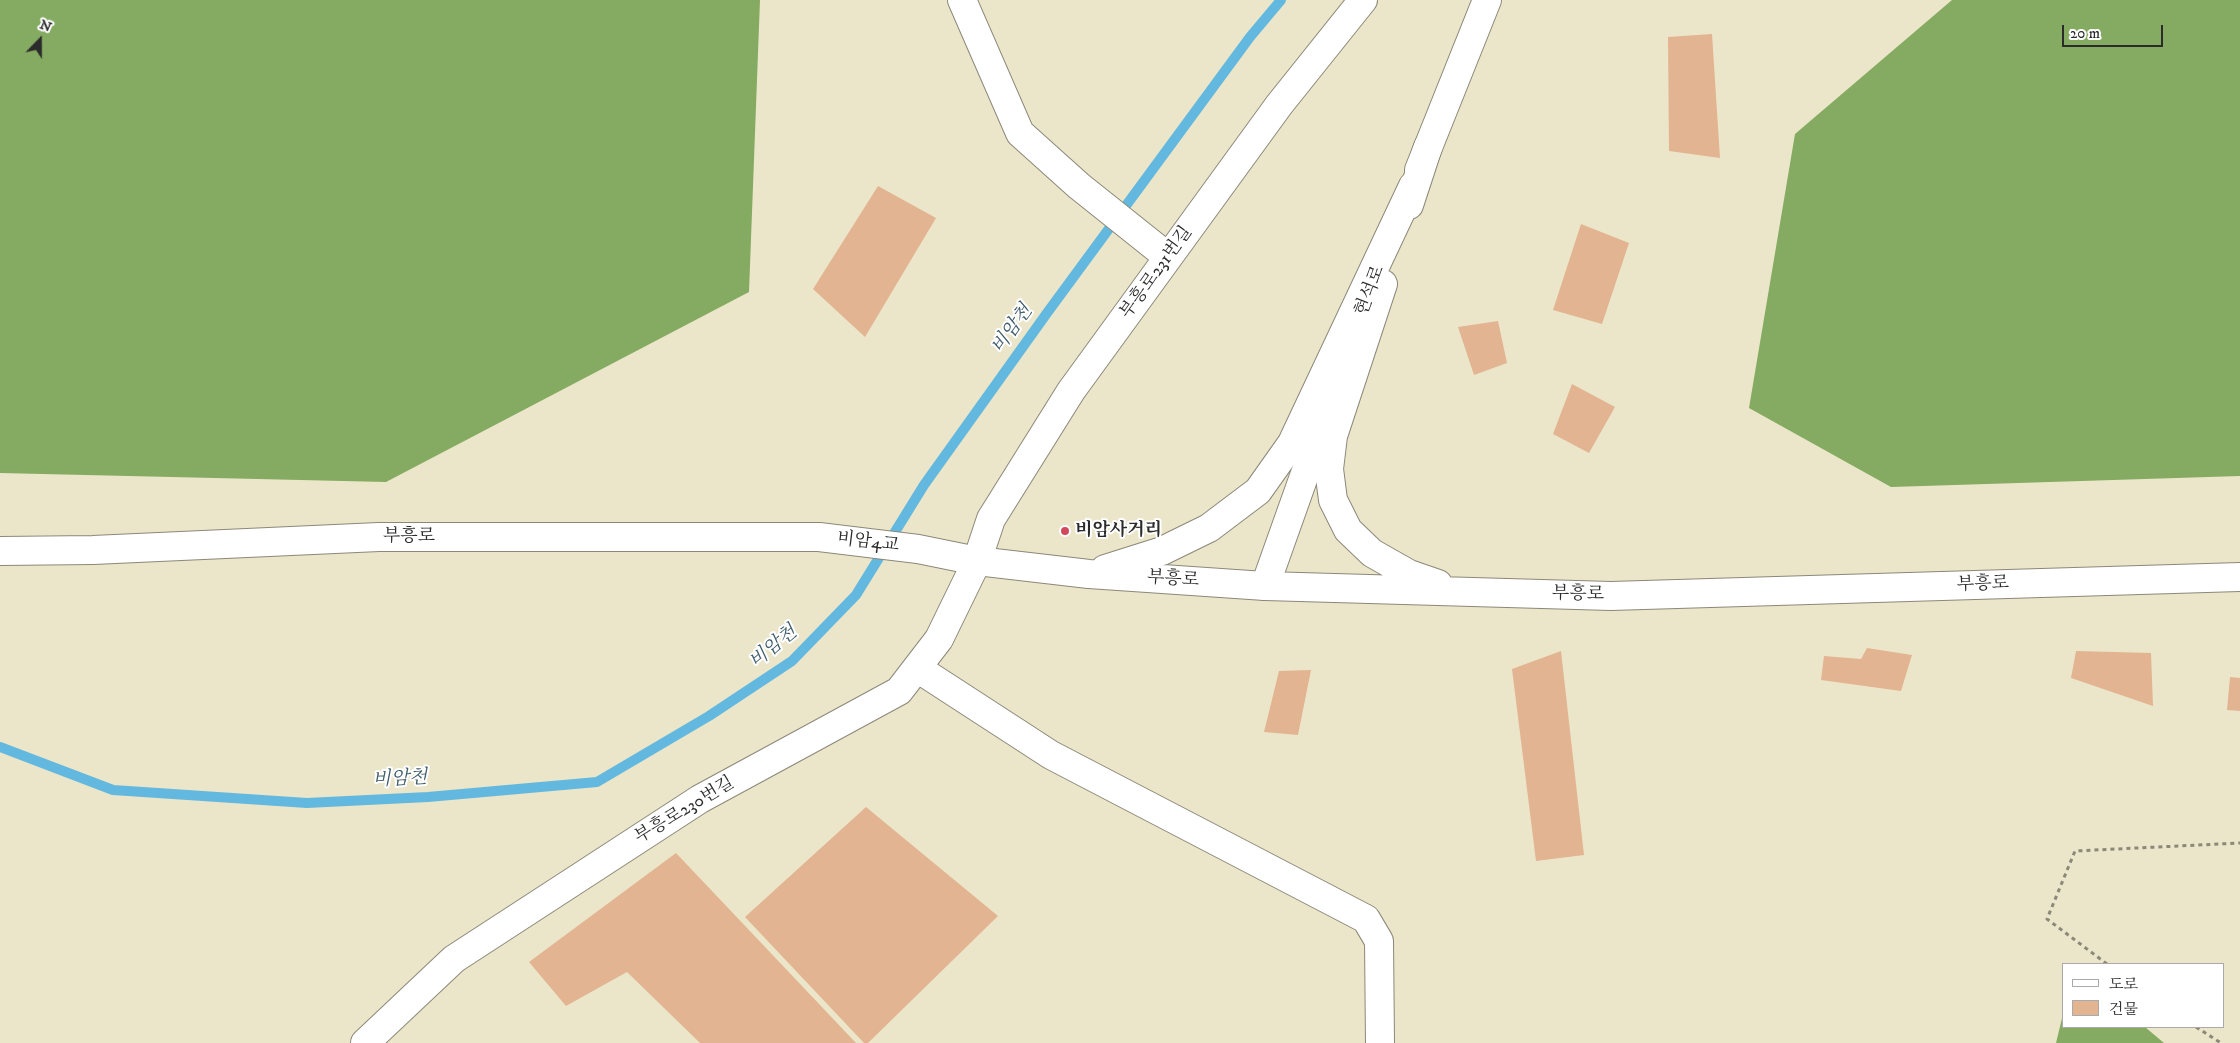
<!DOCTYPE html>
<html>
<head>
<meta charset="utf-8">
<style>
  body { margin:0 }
  #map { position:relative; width:2240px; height:1043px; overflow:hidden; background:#ebe6c9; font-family:"IM FELL DW Pica","Noto Serif KR",serif }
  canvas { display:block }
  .legend { position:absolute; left:2062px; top:963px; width:162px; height:65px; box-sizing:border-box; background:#fff; border:1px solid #aaa; margin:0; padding:6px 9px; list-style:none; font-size:15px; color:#2b2b2b }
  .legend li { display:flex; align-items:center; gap:10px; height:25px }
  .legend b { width:25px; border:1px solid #aaa }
  .north { position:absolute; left:15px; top:15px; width:50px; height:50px; -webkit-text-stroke:4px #fff; paint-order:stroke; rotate:22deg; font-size:14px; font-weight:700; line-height:20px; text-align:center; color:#2b2b2b }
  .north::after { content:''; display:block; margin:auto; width:18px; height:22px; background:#2b2b2b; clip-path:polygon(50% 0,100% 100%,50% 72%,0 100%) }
  .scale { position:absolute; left:2062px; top:25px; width:101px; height:22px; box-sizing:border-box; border:2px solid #2b2b2b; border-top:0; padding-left:6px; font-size:15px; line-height:18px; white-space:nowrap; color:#2b2b2b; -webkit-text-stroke:4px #fff; paint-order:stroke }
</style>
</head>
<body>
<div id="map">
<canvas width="2240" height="1043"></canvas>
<ul class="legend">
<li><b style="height:6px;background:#fff"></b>도로</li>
<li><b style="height:14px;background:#e3b491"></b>건물</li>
</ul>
<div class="north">N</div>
<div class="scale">20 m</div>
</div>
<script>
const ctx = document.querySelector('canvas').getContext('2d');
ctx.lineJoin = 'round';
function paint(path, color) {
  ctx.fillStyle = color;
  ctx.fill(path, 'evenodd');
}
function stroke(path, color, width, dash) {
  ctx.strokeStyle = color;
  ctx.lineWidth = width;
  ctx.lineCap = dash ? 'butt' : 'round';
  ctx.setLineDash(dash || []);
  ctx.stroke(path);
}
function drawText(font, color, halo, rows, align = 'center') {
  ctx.font = font + ' "IM FELL DW Pica","Noto Serif KR",serif';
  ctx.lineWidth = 4;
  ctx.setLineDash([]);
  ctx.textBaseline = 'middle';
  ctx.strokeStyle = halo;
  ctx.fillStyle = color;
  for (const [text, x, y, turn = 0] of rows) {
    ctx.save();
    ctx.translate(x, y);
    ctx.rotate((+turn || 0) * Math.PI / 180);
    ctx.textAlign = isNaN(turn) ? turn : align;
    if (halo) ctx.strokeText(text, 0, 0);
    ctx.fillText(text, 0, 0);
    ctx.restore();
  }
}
paint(new Path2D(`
  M0,0H760L749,292L386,482L0,473Z
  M1952,0H2240V476L1891,487L1749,408L1795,134Z
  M2064,1010V1027H2145L2164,1043H2056Z`), '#84ab61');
stroke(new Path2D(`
  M0,747L113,790L307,803L428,797L597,782L709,716L792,661L856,595L924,485L1047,313L1250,37L1281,0`), '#63b8df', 10);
paint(new Path2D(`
  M1712,34L1720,158L1669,151L1668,37Z
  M878,186L936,218L865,337L813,289Z
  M1581,224L1629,243L1602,324L1553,310Z
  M1498,321L1507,363L1474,375L1458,327Z
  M1572,384L1615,407L1589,453L1553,434Z
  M1867,648L1912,655L1901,691L1821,680L1824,656L1861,659Z
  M1561,651L1584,855L1536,861L1512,669Z
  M2076,651L2151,653L2153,706L2071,678Z
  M1311,670L1298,735L1264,732L1279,671Z
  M2230,677L2240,678V711L2227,710Z
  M866,807L998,916L868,1043H864L745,917Z
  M676,853L856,1043H700L627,972L566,1006L529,962Z`), '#e3b491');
const minor = new Path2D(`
  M962,0L1020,133L1079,186L1168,257
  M917,668L1051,755L1366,919L1379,941L1380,1043
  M365,1043L454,959L700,799L899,691L939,639L977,561L991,519L1071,391L1279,105L1363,0`);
const tertiary = new Path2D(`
  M1419,170L1487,0
  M1265,586L1350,347`);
const secondary = new Path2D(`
  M1409,205L1428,147
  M1383,284L1333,436L1329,469L1333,500L1348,530L1372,553L1409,574L1438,584
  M0,551L93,550L379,537H819L918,549L977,561L1089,574L1265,586L1611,596L2240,577
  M1105,569L1162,551L1209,528L1258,491L1292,443L1413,186`);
stroke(minor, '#8b887a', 30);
stroke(tertiary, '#8b887a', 30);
stroke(secondary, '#8b887a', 30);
stroke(new Path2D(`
  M2107,964L2047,919L2075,851L2240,843
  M2196,1027L2221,1043`), '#8b887a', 3, [4, 4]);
stroke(minor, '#fff', 28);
stroke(tertiary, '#fff', 28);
stroke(secondary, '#fff', 28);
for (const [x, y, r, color] of [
  [1065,531,5,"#d1495b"]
]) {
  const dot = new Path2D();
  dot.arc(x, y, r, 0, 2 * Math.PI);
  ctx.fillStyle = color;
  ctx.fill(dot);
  stroke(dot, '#fff', 2);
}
drawText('18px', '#2b2b2b', '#fff', [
  ["부흥로231번길",1157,273,-54],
  ["현석로",1371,291,-69],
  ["부흥로",409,537],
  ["비암4교",868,543,7],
  ["부흥로",1173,580,4],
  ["부흥로",1983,585,-2],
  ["부흥로",1578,595,1],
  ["부흥로230번길",685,811,-31]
]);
drawText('bold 18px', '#2b2b2b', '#fff', [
  ["비암사거리",1075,531]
], 'left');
drawText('italic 19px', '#3f5c6a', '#fff', [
  ["비암천",1013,330,-54],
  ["비암천",774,648,-39],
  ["비암천",400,780,-3]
]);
</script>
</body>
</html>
